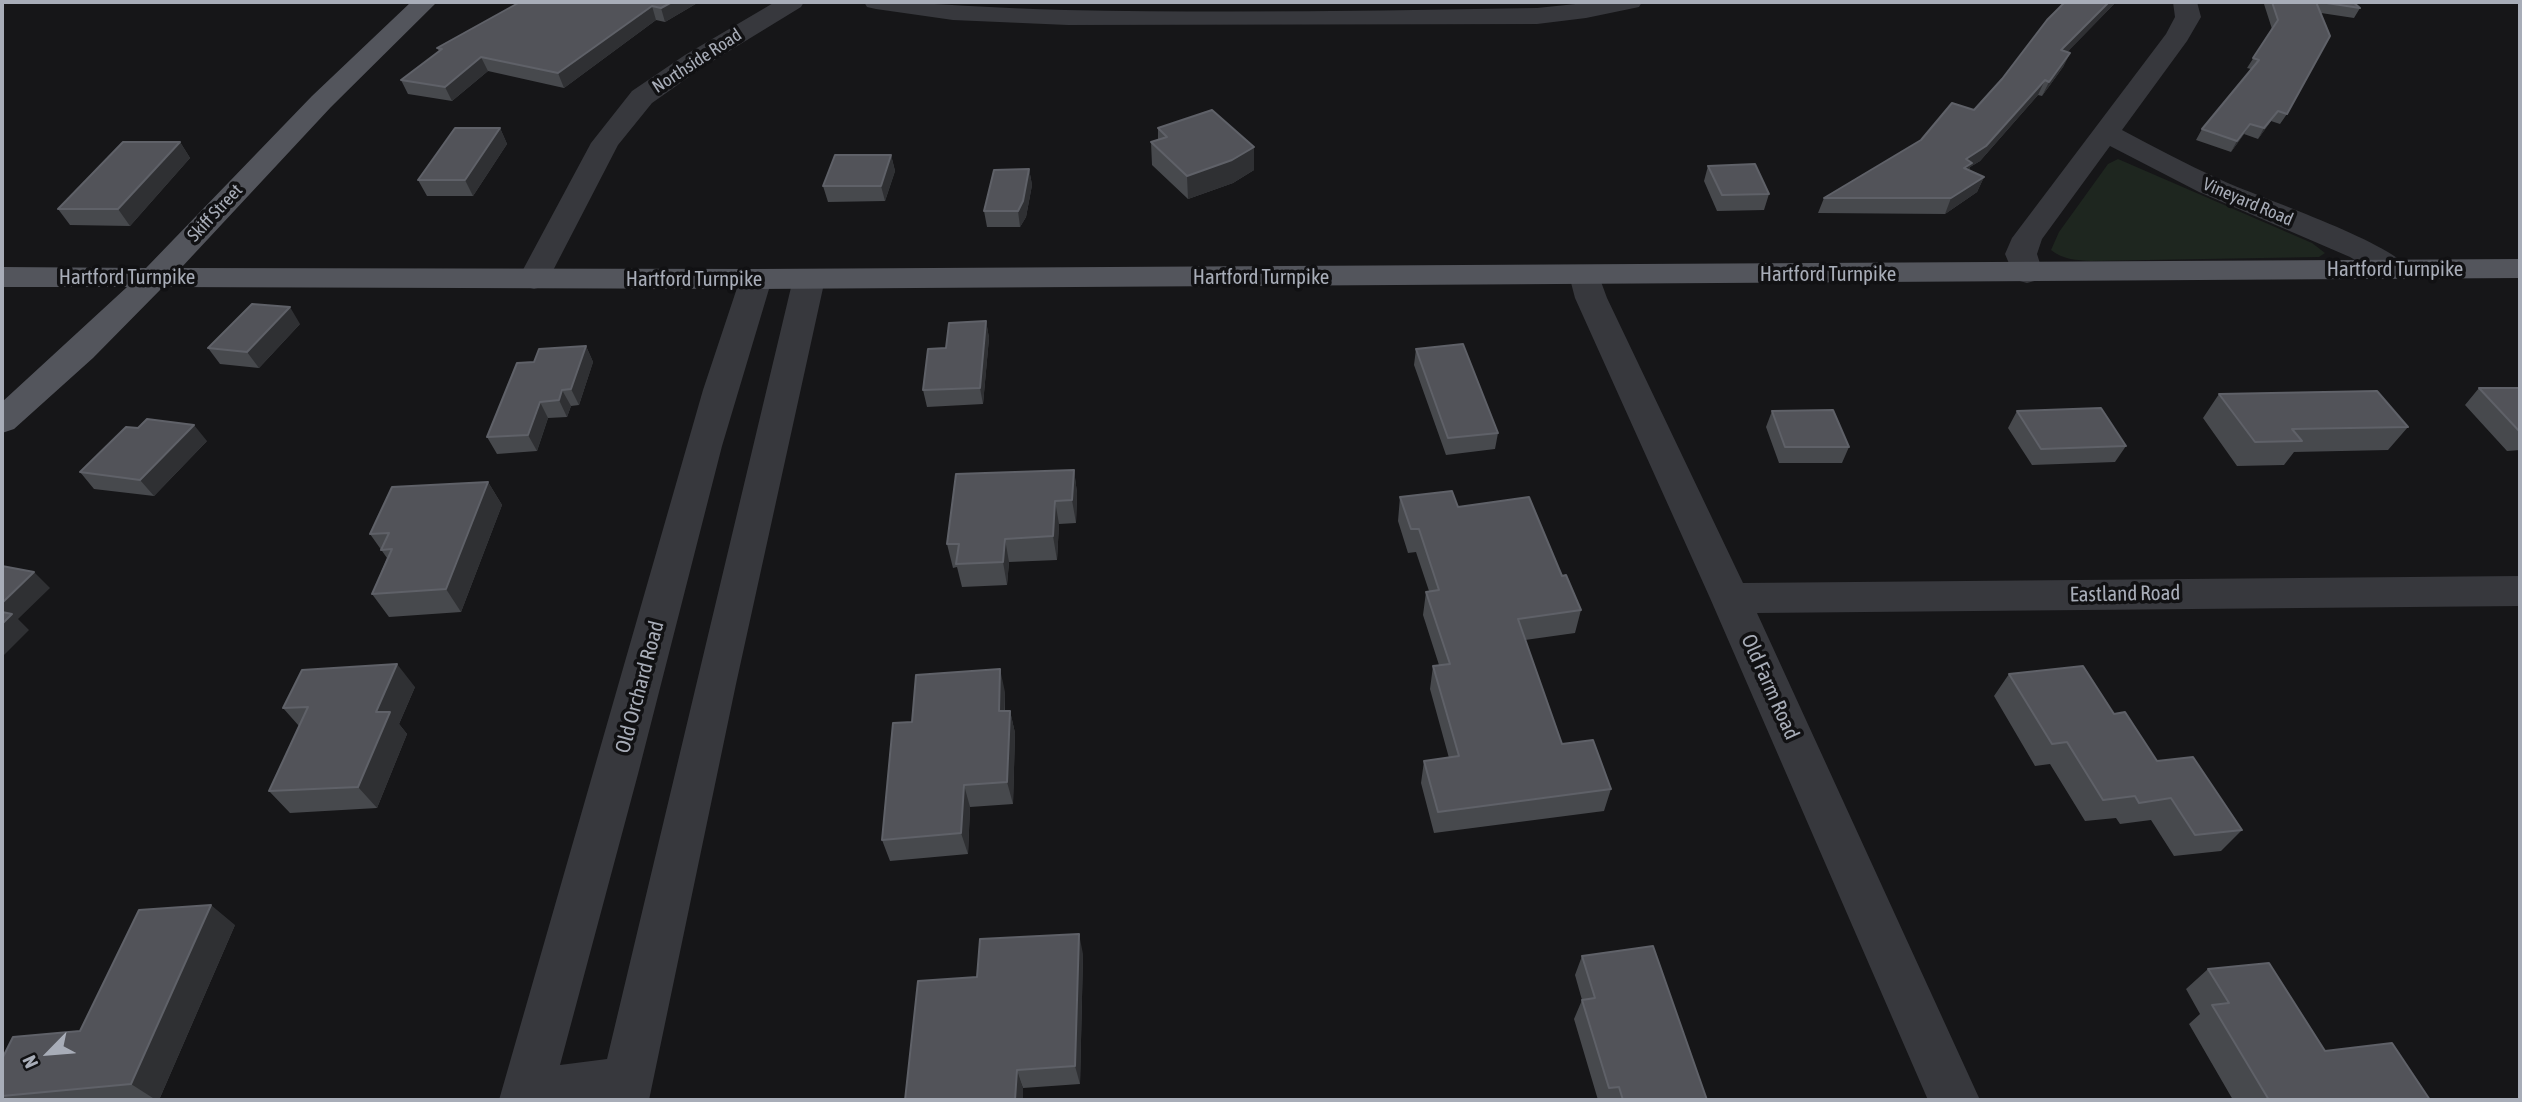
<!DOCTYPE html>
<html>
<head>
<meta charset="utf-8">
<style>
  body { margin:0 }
  #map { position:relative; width:2522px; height:1102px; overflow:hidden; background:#161618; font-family:"Asap Condensed",sans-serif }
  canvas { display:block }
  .frame { position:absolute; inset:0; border:4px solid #a8adb8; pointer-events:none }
  .north { position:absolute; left:14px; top:1018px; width:70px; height:70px; -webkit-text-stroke:5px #111113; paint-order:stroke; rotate:245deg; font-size:19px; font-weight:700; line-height:28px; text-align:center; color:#a8adb8 }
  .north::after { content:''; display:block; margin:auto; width:24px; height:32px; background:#a8adb8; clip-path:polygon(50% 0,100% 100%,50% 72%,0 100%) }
</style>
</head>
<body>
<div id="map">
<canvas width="2522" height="1102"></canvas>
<div class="frame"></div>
<div class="north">N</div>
</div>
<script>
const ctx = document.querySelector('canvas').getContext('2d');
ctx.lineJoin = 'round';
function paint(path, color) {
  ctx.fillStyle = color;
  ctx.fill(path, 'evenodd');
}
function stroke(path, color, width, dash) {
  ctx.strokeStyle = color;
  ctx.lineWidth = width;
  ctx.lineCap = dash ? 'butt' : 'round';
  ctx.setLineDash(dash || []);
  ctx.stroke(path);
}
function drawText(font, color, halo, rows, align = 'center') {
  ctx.font = font + ' "Asap Condensed",sans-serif';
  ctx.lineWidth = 7;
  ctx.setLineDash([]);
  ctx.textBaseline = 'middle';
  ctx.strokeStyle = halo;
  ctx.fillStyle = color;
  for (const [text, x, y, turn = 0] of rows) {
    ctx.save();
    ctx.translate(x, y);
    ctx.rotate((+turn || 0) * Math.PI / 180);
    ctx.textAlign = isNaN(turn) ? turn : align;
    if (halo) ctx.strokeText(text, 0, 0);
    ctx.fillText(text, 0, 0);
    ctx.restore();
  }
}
paint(new Path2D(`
  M2118,159L2312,243L2325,253L2319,257L2091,261C2077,260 2063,260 2051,250L2059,232L2108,164Z`), '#1e261f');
paint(new Path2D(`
  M775,2H804L801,7L703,67L652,103L618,145L545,286L534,289L523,286L518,279L591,143L632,91L685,55Z
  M864,2C931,2 998,9 1065,10C1222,13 1380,11 1537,8L1595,2H1642L1639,7L1586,18L1537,24L1068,25L953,20L876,9L867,7Z
  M2173,2H2197L2201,17L2187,41L2122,130C2154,147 2186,164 2219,179C2257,197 2390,241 2409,269L2404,276L2393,279L2382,276L2350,257L2199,192L2110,146L2042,239L2037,254L2043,273L2038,280L2027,283L2016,280L2005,254L2012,238L2166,34L2175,17Z
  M1585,265L1596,268L1607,298L1743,583L2520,576V606L1757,613L1980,1100H1928L1710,598L1575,298L1569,275L1574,268Z
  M756,269L767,272L772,279L722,446L638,774L560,1065L607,1059L793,279L798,272L809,269L820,272L825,279L736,684L649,1100H499L703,390L740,279L745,272Z`), '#37383d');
paint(new Path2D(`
  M411,2H437L331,107L181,268L756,269L2520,259V278L756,289L163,287L93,358L14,429L2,433V402L127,287H2V267L146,268L312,96Z`), '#53555c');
paint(new Path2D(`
  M520,2H699L665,22L656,20L564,88L488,71L452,101L408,94L401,80L439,51L437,48Z
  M2065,2H2116L2067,52L2070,53L2063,67L2042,96L2038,95L1980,161L1970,167L1969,170L1984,177L1977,192L1945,214L1818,213L1824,198L1974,110L2002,79Z
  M2246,2H2353L2360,8L2354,18L2321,13L2287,114L2280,124L2271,121L2258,139L2244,134L2231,152L2196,140L2202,129L2251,69L2247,68L2272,29L2264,4Z
  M500,128L507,144L473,196H427L418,180Z
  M1158,128L1254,170L1233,183L1188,199L1152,165L1151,142L1158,140Z
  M180,142L190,158L130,226L70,225L58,209Z
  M891,155L895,171L885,201L828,202L823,186Z
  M1708,166L1769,194L1764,210L1717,211L1704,181Z
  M1029,169L1032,185L1026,217L1020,227H987L984,211Z
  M986,321L989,338L983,404L927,407L923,390L946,348Z
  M300,324L259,368L220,364L208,348Z
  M586,346L593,362L579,405L571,406L567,417L548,418L537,451L497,454L487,437L534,362Z
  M1416,349L1498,433L1495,449L1446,455L1414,365Z
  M2479,388H2520V450L2507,451L2465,405Z
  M2219,394L2408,427L2388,450L2294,452L2284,465L2237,466L2203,418Z
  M1772,411L1849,447L1842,463H1779L1766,427Z
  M2017,411L2126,446L2115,462L2032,465L2008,428Z
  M207,441L154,496L94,489L80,472Z
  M1074,470L1077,493L1076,523L1059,524L1057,560L1009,562L1007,585L962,587L957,567L953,568L947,544Z
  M488,482L502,505L461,612L389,617L372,594L387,558L370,534Z
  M1400,497L1458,507L1562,576L1581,610L1575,633L1525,640L1562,744L1611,789L1604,811L1434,833L1421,783L1424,761L1449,758L1430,689L1433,666L1439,665L1423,615L1426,592L1429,591L1416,552L1408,553L1398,521Z
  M2009,674L2114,714L2157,761L2242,830L2221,851L2174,856L2151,820L2120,824L2116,818L2085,821L2050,764L2035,766L1994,696Z
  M415,687L399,724L407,734L377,808L290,813L269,791L299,726L283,708Z
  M1005,692V711H1010L1015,733L1013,804L970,807L968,854L890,861L882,840L912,722Z
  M235,925L159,1100H2V1059L80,1031Z
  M1083,954L1080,1084L1023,1088L977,977Z
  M1582,956L1707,1100H1598L1574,1019L1582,1000L1575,975Z
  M2208,969L2325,1051L2430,1100H2233L2189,1024L2200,1014L2186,989Z`), '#47494d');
paint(new Path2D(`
  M672,2H699L665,22L661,8Z
  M2109,2H2116L2055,65L2061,50Z
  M652,6L656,20L564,88L558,73Z
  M2070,53L2063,67L2042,96L2049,82Z
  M481,57L488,71L452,101L445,87Z
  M2045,80L2038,95L1980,161L1970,167L1966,178L1958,183L1966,159Z
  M2278,111L2271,121L2258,139L2264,128Z
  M2250,124L2244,134L2231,152L2237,141Z
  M500,128L507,144L473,196L465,180Z
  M180,142L190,158L130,226L118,209Z
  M1254,147V170L1233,183L1188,199L1187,176Z
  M891,155L895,171L885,201L881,186Z
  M1029,169L1032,185L1026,217L1020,227L1018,211Z
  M1984,177L1977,192L1945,214L1951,198Z
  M290,307L300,324L259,368L247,352Z
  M986,321L989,338L983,404L980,388Z
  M586,346L593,362L579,405L571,389Z
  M562,390L571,406L567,417L559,400Z
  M540,402L548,418L537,451L528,435Z
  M194,425L207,441L154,496L140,480Z
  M1074,470L1077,493L1076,523L1072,500Z
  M488,482L502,505L461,612L446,589Z
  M1055,501L1059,524L1057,560L1053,536Z
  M1005,539L1009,562L1007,585L1003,562Z
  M34,572L50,588L18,619L29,630L2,657V603Z
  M397,664L415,687L399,724L407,734L377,808L358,787L376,712Z
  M1000,669L1005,692L1004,734L999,711Z
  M1010,711L1015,733L1013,804L1007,782Z
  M964,785L970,807L968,854L961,833Z
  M211,905L235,925L159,1100H156L131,1084Z
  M1079,934L1083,954L1080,1084L1075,1066Z
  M1017,1070L1023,1088V1100H1015Z`), '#2f3033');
const building = new Path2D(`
  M520,2H672L661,8L652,6L558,73L481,57L445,87L401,80L442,49L437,48Z
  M2065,2H2109L2061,50L2070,53L2049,82L2045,80L1986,146L1966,159L1972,163L1964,168L1984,177L1951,198H1824L1921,140L1952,103L1974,110L2002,79L2047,20Z
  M2272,2H2316L2330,36L2287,114L2278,111L2264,128L2250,124L2237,141L2202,129L2259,60L2253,58L2278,20Z
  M2320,2H2353L2360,8Z
  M1212,110L1254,147L1232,160L1187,176L1151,142L1167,137L1158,128Z
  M455,128H500L465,180H418Z
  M123,142H180L118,209H58Z
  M835,155H891L881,186H823Z
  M1755,164L1769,194L1722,195L1708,166Z
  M1029,169L1023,201L1018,211H984L994,170Z
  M252,304L290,307L247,352L208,348Z
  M986,321L980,388L923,390L928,349L946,348L949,323Z
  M1463,344L1498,433L1448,438L1416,349Z
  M586,346L571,389L562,390L559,400L540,402L528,435L487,437L517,363L534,362L539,349Z
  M2479,388H2520V432Z
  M2377,391L2408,427L2292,429L2302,441L2255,442L2219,394Z
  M2101,408L2126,446L2041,449L2017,411Z
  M1833,410L1849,447H1785L1772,411Z
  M147,419L194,425L140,480L80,472L126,427L138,428Z
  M1074,470L1072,500L1055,501L1053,536L1005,539L1003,562L956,564L959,544H947L956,474Z
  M488,482L446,589L372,594L392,549L381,550L389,533L370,534L392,487Z
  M1452,491L1458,507L1529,497L1562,576L1566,575L1581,610L1518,619L1562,744L1593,740L1611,789L1438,812L1424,761L1459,756L1433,666L1450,664L1426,592L1439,590L1419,529H1411L1400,497Z
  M2,566L34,572L2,603Z
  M2,612L12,614L2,624Z
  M397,664L376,712H390L358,787L269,791L308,707L283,708L302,670Z
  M2083,666L2114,714L2125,712L2157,761L2193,757L2242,830L2195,835L2171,798L2139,803L2135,796L2103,800L2067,742L2052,744L2009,674Z
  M1000,669L999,711H1010L1007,782L964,785L961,833L882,840L893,723L912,722L916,675Z
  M211,905L131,1084L2,1096V1059L13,1037L80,1031L139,910Z
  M1079,934L1075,1066L1017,1070L1015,1100H905L918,981L977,977L980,939Z
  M1653,946L1707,1100H1623L1619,1087L1609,1088L1582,1000L1595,998L1582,956Z
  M2269,963L2325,1051L2392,1043L2430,1100H2269L2212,1005L2229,1003L2208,969Z`);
paint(building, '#525359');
stroke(building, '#5f6168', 2);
drawText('18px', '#a8adb8', '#111113', [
  ["Northside Road",697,61,-33],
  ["Vineyard Road",2248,202,23],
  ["Skiff Street",215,213,-47]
]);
drawText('21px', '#a8adb8', '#111113', [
  ["Hartford Turnpike",2395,269],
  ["Hartford Turnpike",1828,274],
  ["Hartford Turnpike",127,277],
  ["Hartford Turnpike",1261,277],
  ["Hartford Turnpike",694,279],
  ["Eastland Road",2125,594,-1],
  ["Old Orchard Road",640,687,-75],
  ["Old Farm Road",1770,687,66]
]);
</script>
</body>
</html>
